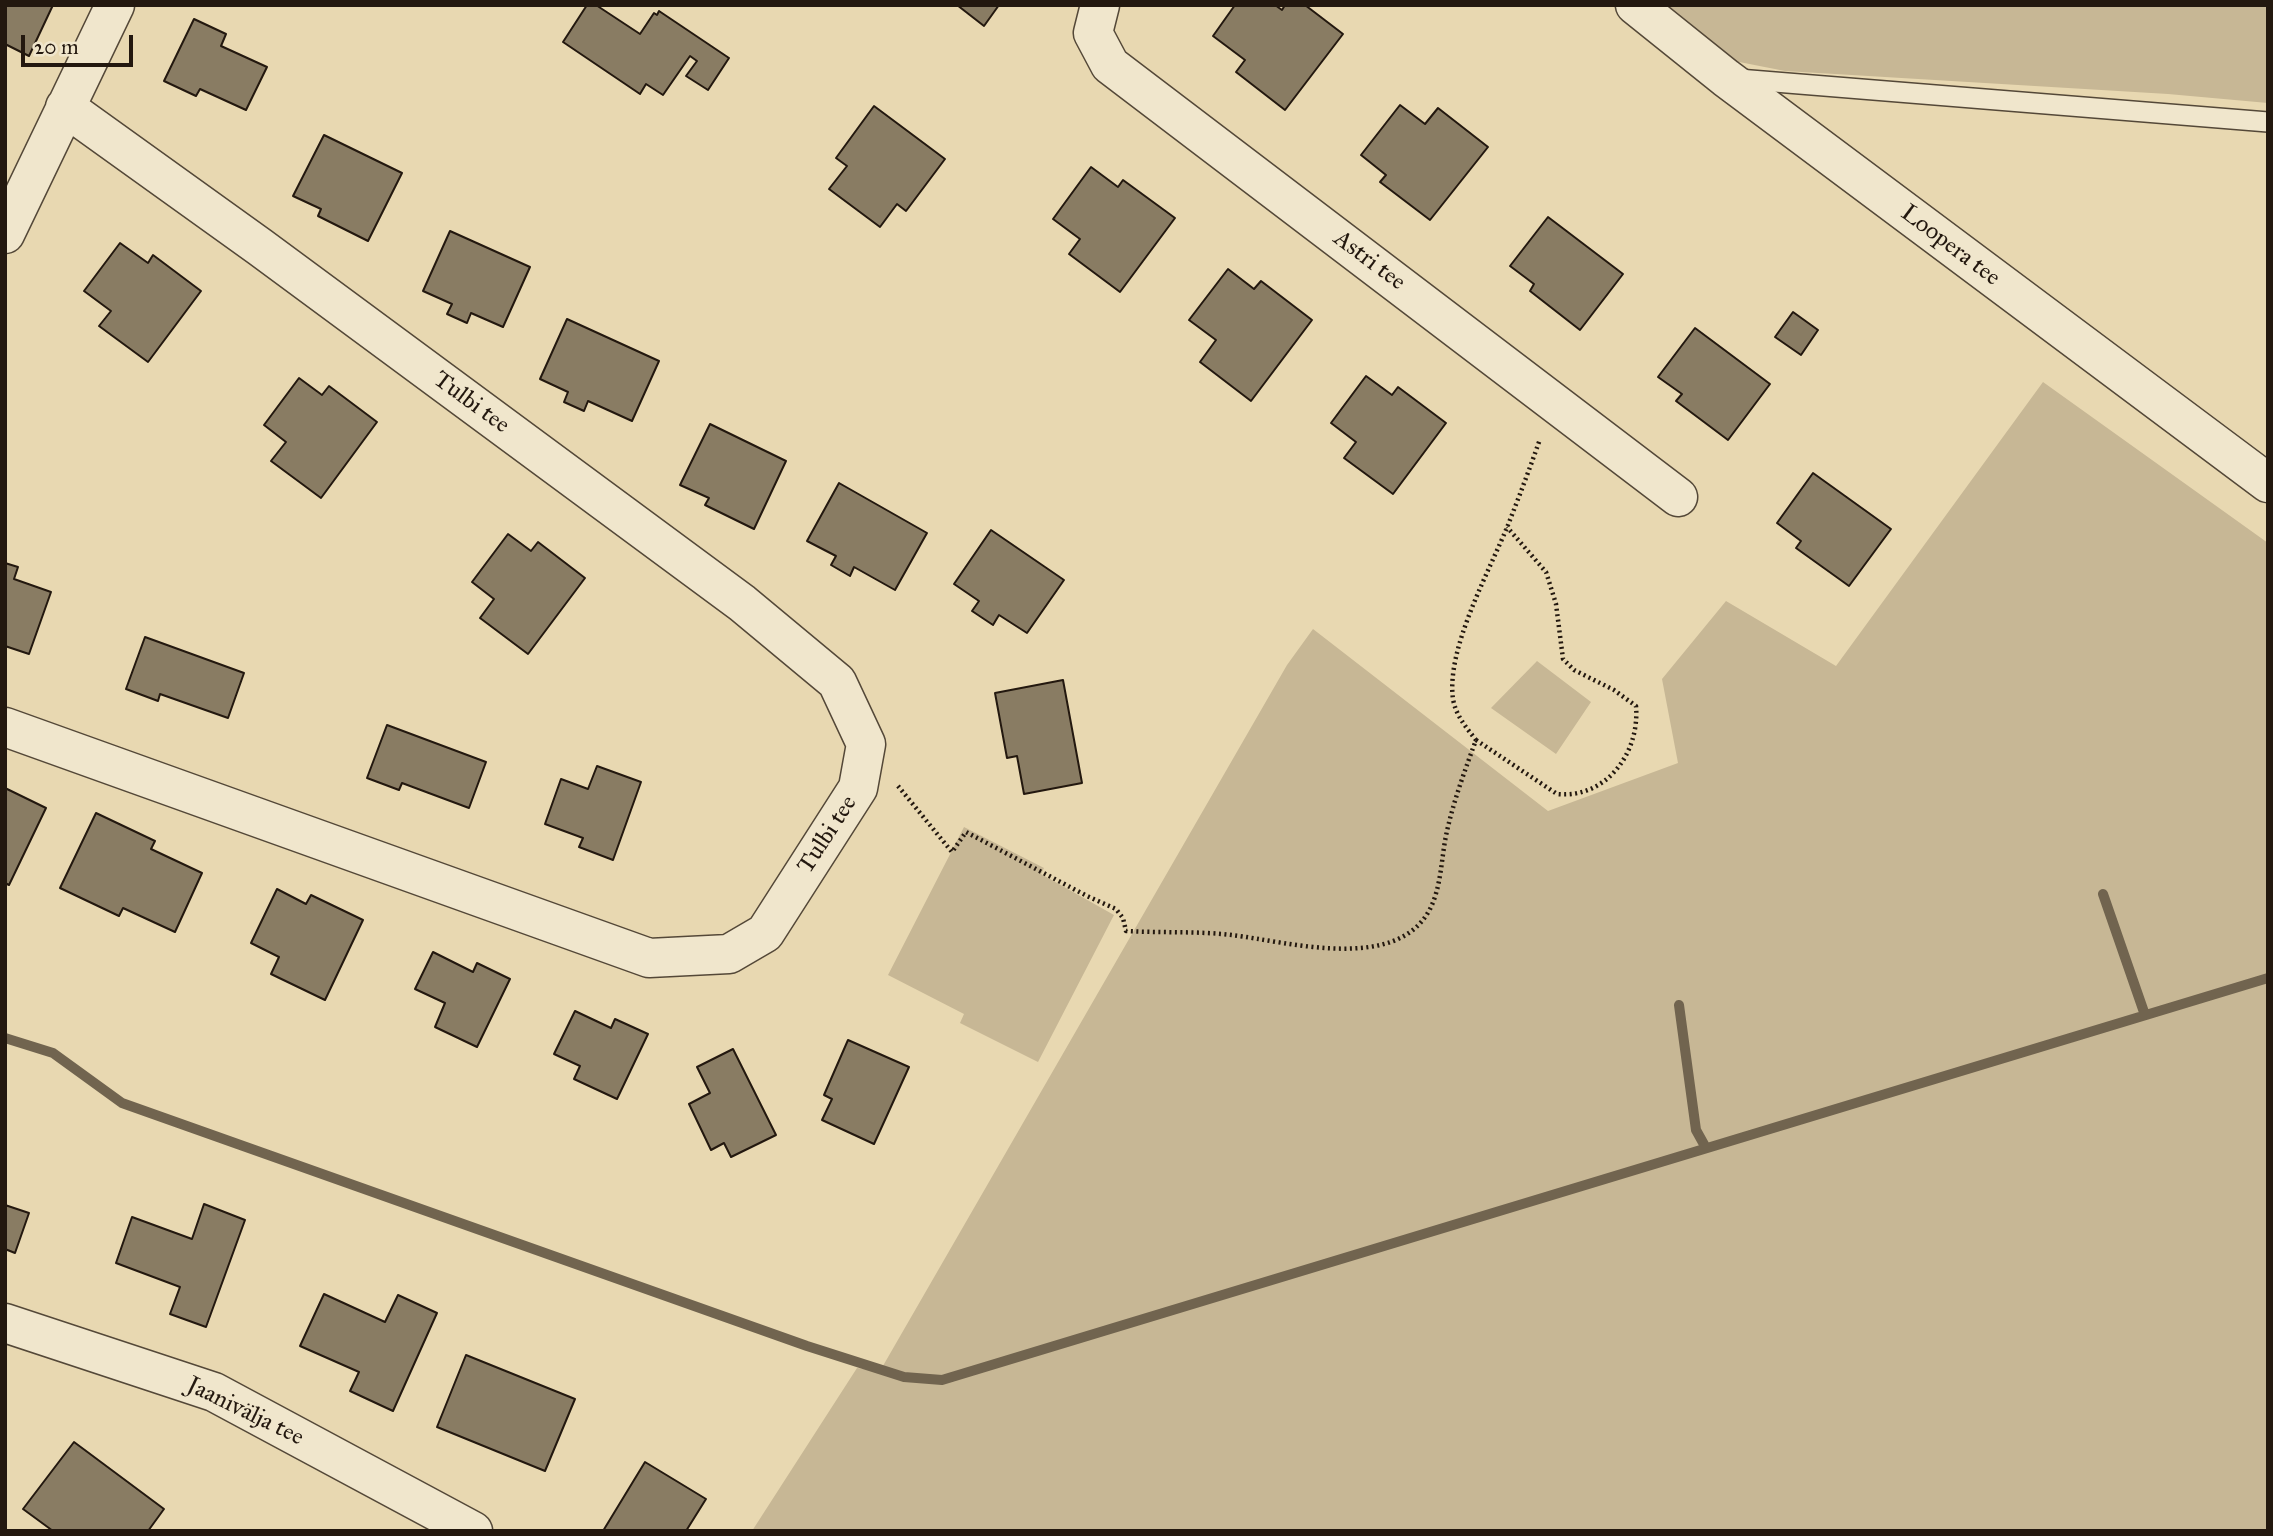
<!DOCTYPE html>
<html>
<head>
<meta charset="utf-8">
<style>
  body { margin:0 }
  #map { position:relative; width:2273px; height:1536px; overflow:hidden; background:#e8d8b1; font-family:"IM FELL Great Primer",serif }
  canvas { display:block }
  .frame { position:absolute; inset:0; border:7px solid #23180f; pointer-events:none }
  .scale { position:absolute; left:21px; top:35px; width:112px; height:32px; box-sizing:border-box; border:4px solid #23180f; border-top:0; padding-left:9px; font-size:21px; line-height:24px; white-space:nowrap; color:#23180f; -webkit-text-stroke:5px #f0e6cc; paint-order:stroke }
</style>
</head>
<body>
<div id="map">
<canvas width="2273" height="1536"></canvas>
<div class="frame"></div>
<div class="scale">20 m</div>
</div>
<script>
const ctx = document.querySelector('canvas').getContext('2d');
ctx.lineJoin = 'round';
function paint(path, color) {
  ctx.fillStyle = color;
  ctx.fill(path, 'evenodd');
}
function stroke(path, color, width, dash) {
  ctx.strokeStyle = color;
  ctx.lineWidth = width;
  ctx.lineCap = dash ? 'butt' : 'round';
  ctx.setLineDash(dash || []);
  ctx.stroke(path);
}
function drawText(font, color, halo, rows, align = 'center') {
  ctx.font = font + ' "IM FELL Great Primer",serif';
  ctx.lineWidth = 5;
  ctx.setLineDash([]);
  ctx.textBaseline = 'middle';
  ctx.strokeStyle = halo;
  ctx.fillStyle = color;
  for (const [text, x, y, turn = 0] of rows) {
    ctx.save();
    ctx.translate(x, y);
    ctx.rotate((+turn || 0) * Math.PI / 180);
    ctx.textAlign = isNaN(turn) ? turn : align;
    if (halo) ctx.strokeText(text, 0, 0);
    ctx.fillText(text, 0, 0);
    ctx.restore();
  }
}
paint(new Path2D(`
  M1651,5H2268V103L2168,94L1785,71L1724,59Z
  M2043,382L2268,543V1531H752L857,1368L880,1371L1287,665L1313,629L1548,811L1678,763L1662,679L1726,601L1836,666Z
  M1537,661L1591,702L1556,754L1491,708Z
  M964,827L1044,868L1041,874L1114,915L1038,1062L960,1023L964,1014L888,975Z`), '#c7b795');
stroke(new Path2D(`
  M2103,894L2145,1015
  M1679,1005L1696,1130L1706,1148
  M5,1038L53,1053L122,1103L807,1346L904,1377L942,1380L2268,978`), '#71644f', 10);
const building = new Path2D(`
  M5,5H53L29,56L5,44Z
  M587,5H596L640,34L654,13L657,15L659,11L729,58L708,90L686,76L697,61L690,56L663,95L646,84L640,94L563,42Z
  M957,5H999L984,26Z
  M1235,5H1275L1282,10L1285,5H1305L1343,34L1285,110L1236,72L1245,60L1213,36Z
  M194,19L226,34L221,46L267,67L246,110L200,89L196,96L164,81Z
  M1400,105L1425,124L1438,108L1488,147L1430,220L1380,182L1386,175L1361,155Z
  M874,106L945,159L906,211L897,204L880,227L829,189L847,166L836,158Z
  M324,135L402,173L368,241L318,216L321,209L293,196Z
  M1091,167L1118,187L1123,180L1175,218L1120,292L1069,254L1080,239L1053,219Z
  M1548,217L1623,274L1580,330L1530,291L1534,284L1510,266Z
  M450,231L530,267L503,327L471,313L467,323L447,314L452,304L423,291Z
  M120,243L148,263L153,255L201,291L148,362L99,326L111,311L84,291Z
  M1228,269L1254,289L1261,281L1312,320L1251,401L1200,362L1216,340L1189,320Z
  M1793,312L1818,330L1801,355L1775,337Z
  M567,319L659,361L632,421L588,401L584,411L564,402L568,392L540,379Z
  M1695,328L1770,384L1728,440L1676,401L1682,394L1658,377Z
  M1366,376L1392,395L1398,387L1446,423L1393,494L1344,458L1356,442L1331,423Z
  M299,378L322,395L329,386L377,422L321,498L271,461L286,442L264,425Z
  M710,424L786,461L754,529L705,505L709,498L680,485Z
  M1813,473L1891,529L1849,586L1796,548L1801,541L1777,523Z
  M839,483L927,533L895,590L854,567L850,576L831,565L836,556L807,541Z
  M991,530L1064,580L1027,633L999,615L993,625L972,611L979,601L954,584Z
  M508,534L531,551L538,542L585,578L528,654L480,618L494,599L472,582Z
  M5,563L18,567L14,579L51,592L29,654L5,646Z
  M145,637L244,673L228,718L160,694L158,701L126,689Z
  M1063,680L1082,783L1024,794L1017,756L1007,758L995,693Z
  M387,725L486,762L469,808L402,783L399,790L367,778Z
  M597,766L641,782L613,860L579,847L583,838L545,824L561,779L588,789Z
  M5,788L46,808L9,885L5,883Z
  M96,813L155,841L151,849L202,873L175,932L123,908L119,916L60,888Z
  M277,889L306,904L311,895L363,920L325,1000L271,974L279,957L251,943Z
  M433,952L473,972L477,963L510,979L477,1047L435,1027L445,1003L415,989Z
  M575,1011L611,1028L615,1019L648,1034L617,1099L574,1079L580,1066L554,1054Z
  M848,1040L909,1067L874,1144L822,1120L832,1099L824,1095Z
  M733,1049L776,1135L731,1157L724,1143L711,1150L689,1104L710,1093L697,1067Z
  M204,1204L245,1220L206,1327L170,1314L180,1287L116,1263L132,1217L192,1239Z
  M5,1205L29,1213L15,1253L5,1249Z
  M324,1294L385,1322L398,1295L437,1313L393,1411L350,1391L359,1372L300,1346Z
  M466,1355L575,1399L545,1471L437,1427Z
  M74,1442L164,1509L148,1531H53L23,1509Z
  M645,1462L706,1499L686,1531H603Z`);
paint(building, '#897c63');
stroke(building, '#23180f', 2);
const service = new Path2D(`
  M1738,79L2268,122`);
const minor = new Path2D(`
  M1100,5L1093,33L1110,65L1678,497
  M1635,5L1726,78L2268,483
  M5,234L115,5
  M5,727L649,958L729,954L765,933L858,788L866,744L837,682L742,603L260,247L65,107
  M5,1323L214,1392L473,1531`);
stroke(service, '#544838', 22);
stroke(minor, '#544838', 41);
stroke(new Path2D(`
  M1476,740L1557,794C1606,799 1640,753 1636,706L1614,690L1574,670L1563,659L1556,604L1546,572L1507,527
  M898,786L952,852L966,832L1087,896L1116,909L1123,918L1126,931C1161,933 1198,931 1232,935C1289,942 1397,973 1430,909C1442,885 1441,857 1447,831C1454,800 1465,770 1476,740C1466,727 1456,716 1453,699C1446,649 1489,572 1508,525C1519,497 1530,468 1540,439`), '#23180f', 4.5, [2, 3.5]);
stroke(service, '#f0e6cc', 19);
stroke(minor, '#f0e6cc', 38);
drawText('24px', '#23180f', '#f0e6cc', [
  ["Loopera tee",1950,246,37],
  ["Astri tee",1369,261,37],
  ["Tulbi tee",471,403,36],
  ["Tulbi tee",828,835,-57],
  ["Jaanivälja tee",245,1412,26]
]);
</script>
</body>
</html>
